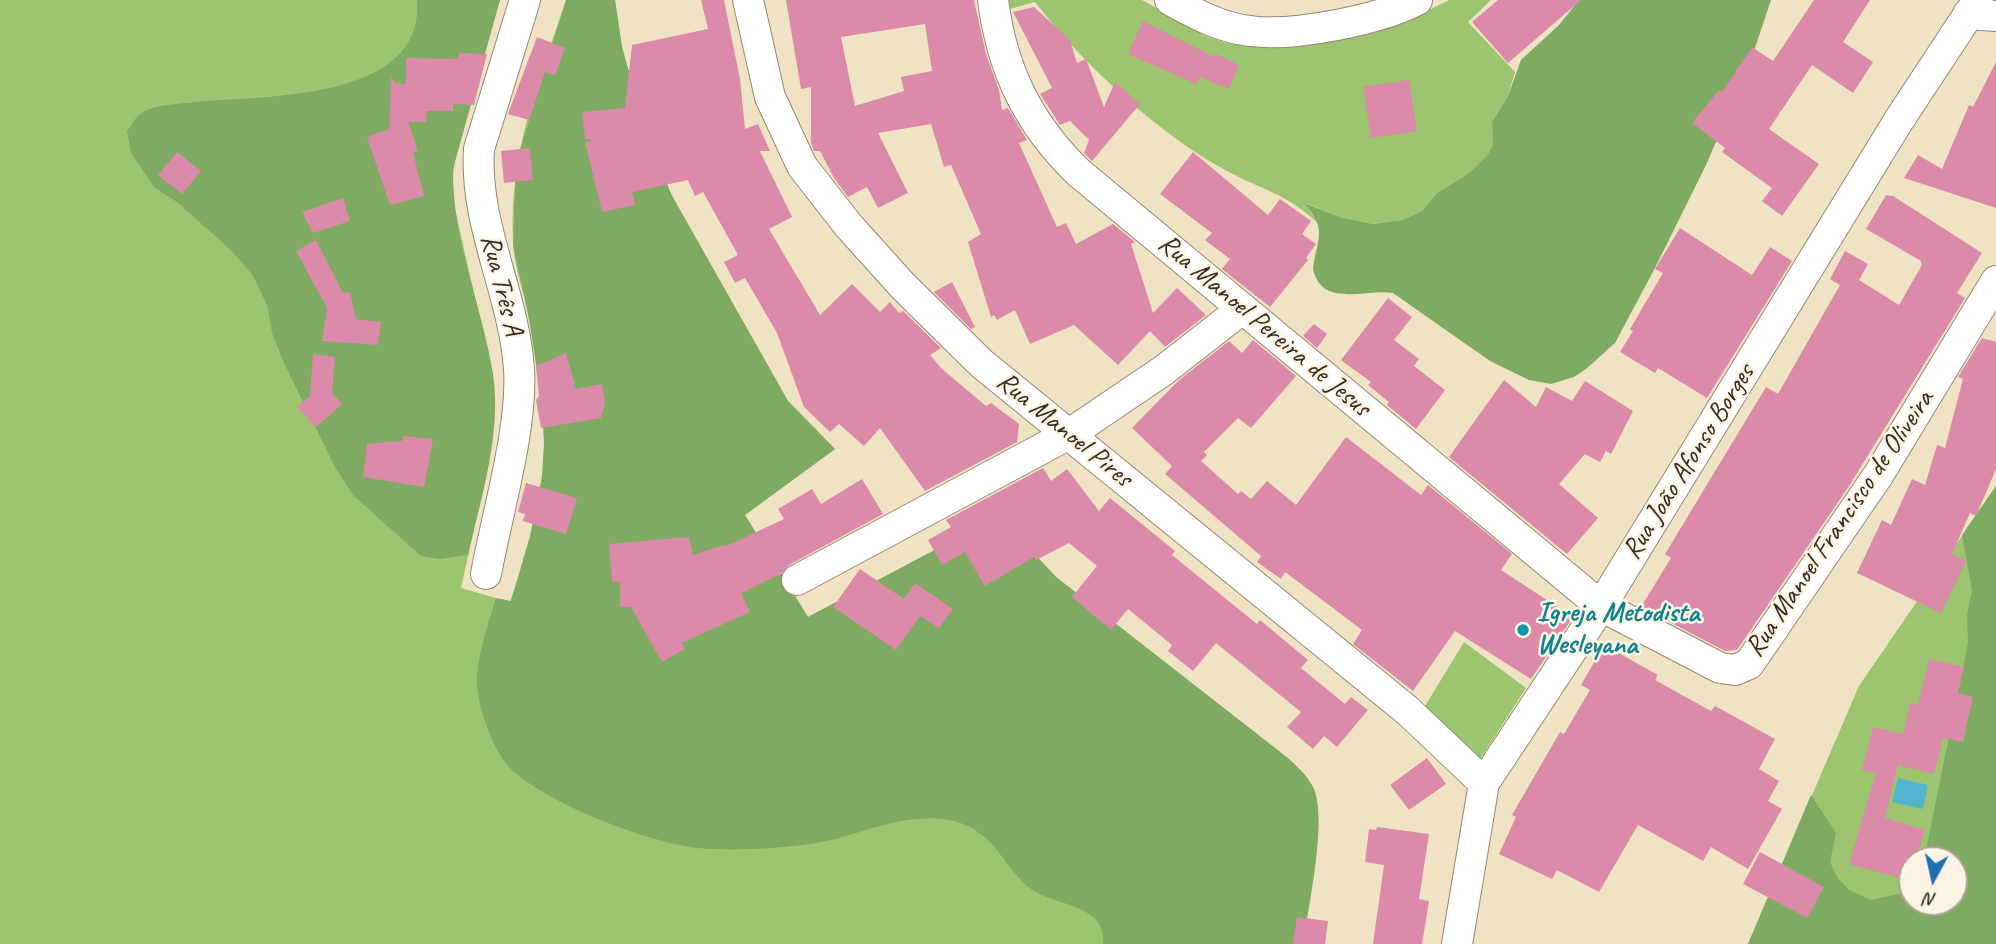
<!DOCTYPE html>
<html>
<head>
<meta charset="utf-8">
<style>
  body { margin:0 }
  #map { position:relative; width:1996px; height:944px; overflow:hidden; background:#f0e3c4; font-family:Caveat,sans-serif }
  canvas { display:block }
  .north { position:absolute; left:1898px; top:846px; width:70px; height:70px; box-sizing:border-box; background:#fcf5e5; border:2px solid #afa495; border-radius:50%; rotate:188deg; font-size:19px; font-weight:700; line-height:28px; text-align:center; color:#3b2a1e }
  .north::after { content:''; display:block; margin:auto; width:24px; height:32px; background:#1f6fb2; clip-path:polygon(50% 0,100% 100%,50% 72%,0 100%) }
</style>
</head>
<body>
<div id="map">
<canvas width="1996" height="944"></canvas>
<div class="north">N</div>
</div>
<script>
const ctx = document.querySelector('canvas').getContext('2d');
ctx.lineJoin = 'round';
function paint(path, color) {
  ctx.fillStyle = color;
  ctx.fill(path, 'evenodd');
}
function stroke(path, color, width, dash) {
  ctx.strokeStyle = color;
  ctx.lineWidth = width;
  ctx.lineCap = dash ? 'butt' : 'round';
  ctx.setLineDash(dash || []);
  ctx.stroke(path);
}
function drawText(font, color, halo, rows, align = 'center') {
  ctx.font = font + ' Caveat,sans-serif';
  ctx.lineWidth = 5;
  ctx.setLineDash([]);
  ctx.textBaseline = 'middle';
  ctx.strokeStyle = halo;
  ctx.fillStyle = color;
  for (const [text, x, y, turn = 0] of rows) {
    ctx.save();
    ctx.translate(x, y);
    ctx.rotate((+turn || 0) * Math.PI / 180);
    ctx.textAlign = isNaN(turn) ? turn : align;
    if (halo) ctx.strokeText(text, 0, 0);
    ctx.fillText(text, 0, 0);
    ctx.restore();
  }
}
paint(new Path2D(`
  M0,0H500C481,63 453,130 452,196L493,377L489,461L461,588L510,602C528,553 545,494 544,441C544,401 536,360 529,320C525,294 514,268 513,242C509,151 538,84 566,0H615L622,47L642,119L671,194L788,401L835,449L745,515L808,617L999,516L1056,577L1284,755C1295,764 1306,774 1313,787C1328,818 1308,908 1303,944H0Z
  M1004,0H1142L1208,37L1227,43L1265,47L1305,46L1357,37L1413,18L1449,0H1491L1468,22L1515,72L1508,96L1492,122L1493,144L1488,154L1469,173L1437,193L1422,211L1402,220L1373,224L1340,217L1305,203L1318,223C1285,193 1265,191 1229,172C1159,135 1084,65 1035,2L1006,10Z
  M1996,486V944H1748L1859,686ZM1912,860H1954V902H1912Z
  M1464,642L1526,688L1479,761L1422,711Z`), '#9dc46f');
paint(new Path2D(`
  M417,0H500L453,169C452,240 482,305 493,374C502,433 481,498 468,555L440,559L421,556L353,495L335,467L284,363L272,333L268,308L254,277L232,251L177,202L155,188L131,153L127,131C131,126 135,118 140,114C153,104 181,104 197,102C265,95 425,102 417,0Z
  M566,0H615L622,47L642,119L671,194L788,401L835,449L745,515L808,617L999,516L1056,577L1284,755C1295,764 1306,774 1313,787C1328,818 1308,908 1303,944H1103C1107,910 1068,906 1044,896C1004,880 1001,826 943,819C894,814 851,840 803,845C769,849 733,851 698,848C649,843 545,803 510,768C492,750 475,700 477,675C479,649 489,622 496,598L511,601L530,536L542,476L544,443L542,404L529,318L513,245L516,163Z
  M1579,0H1771L1750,63L1706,165L1655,268L1615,343L1586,369L1574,377L1551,384L1529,380L1490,361L1393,293C1367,288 1322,309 1313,269C1317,238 1328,230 1304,203L1340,217L1373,224L1402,220L1422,211L1437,193L1469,173L1488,154L1493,144L1492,122L1508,96L1521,60L1559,25Z
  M1996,486V944H1748L1811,795L1836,833L1830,862L1837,877L1849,890L1871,900L1908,892L1912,886V902H1954V860H1924L1968,643L1967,616L1972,590L1962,535Z`), '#7eaa62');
paint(new Path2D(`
  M1898,778L1928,785L1923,809L1892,802Z`), '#50b5ce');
paint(new Path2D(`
  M701,0H724L740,79L745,129L758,124L770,151H760L792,217L769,229L820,315L852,284L880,312L890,302L899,313L903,311L941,348L930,355L942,369L986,406L991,403L1019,424L1017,442L925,491L880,428L864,446L839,424L830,432L804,407L777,333L745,278L735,283L724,262L738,255L703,192L695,196L688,180L632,192L635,205L602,212L585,142L594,141L585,138L582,112L625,108L632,45L708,29Z
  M786,0H974L986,54L999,90L1002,110L1008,108L1027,140L1019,143L1057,227L1066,223L1076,244L1113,224L1135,242L1131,244L1153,313L1177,288L1206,315L1165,347L1150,331L1118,365L1074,325L1030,344L1015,310L997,320L994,315L991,317L968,242L981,234L951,165L944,167L931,124L878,133L908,193L878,208L867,187L848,197L834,178L820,151H814L811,143V87L801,89ZM925,24L932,71L901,77L904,91L855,106L841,37Z
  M1498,0H1581L1508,63L1472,22Z
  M1814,0H1870L1843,42L1873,62L1853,93L1812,65L1769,129L1819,164L1782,216L1762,201L1772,188L1722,152L1725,148L1692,123L1719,90L1722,92L1752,47L1773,61Z
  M1034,7L1070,40L1077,63L1086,59L1104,107L1115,82L1140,104L1092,161L1084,153L1089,140L1070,121L1060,125L1040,94L1052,88L1013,12Z
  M1143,21L1214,57L1216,54L1239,65L1229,89L1200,77L1196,84L1128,54Z
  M537,37L565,48L555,75L545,72L529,120L508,114Z
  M459,53L487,54L474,105L453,104V111H427L426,122H408L418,151L413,152L424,196L390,205L367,137L389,129L391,77L395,83L406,84V58L458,59Z
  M1996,62V208L1904,178L1918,155L1942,169L1969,105L1973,107Z
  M1409,80L1417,131L1371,138L1363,87Z
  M530,148L533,180L504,183L501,151Z
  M177,152L201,171L182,194L158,175Z
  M1193,152L1268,215L1280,199L1311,221L1302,234L1316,244L1306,258L1308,260L1270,307L1222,269L1230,259L1205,240L1212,233L1160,194Z
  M1886,195L1893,196L1982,253L1957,293L1965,298L1849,486L1737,650L1725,651L1641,607L1671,558L1665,554L1766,387L1778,394L1840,285L1830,279L1845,251L1868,264L1859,280L1899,305L1922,265L1921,261L1866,229Z
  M343,198L350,221L313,233L302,212Z
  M1680,228L1752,275L1770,247L1792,261L1707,398L1658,368L1655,373L1620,352L1633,331L1630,329L1663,273L1655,269Z
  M316,240L343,293L350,292L356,319L381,322L378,345L322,341L327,308L296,251Z
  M952,282L975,327L971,329L934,292Z
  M1388,298L1412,317L1394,340L1419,359L1414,366L1445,390L1416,429L1387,405L1389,402L1368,385L1371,382L1341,360Z
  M1314,324L1327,334L1317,348L1303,336Z
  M1982,338L1996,342V469L1976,516L1970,513L1952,554L1966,561L1941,613L1857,573L1882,520L1891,525L1912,479L1925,485L1937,445L1945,448L1963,379L1958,377Z
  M1253,340L1296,376L1251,428L1238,418L1204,452L1207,455L1201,461L1238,494L1241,491L1251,499L1267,481L1296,505L1346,437L1421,495L1428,485L1512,554L1501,570L1573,617L1531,679L1455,631L1413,691L1353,644L1362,630L1285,572L1281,579L1257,562L1261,556L1165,474L1172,466L1132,428L1178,381L1229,341L1242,353Z
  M566,353L576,389L602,384L605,403L601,418L541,428L536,400L539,396L536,366Z
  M313,354L335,357L332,393L342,404L316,427L297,407L310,396Z
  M1504,380L1536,407L1546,387L1572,401L1585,381L1633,411L1611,454L1606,451L1600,462L1585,454L1559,484L1598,518L1567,554L1449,457Z
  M403,436L433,439L424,487L363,477L367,444L402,441Z
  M1043,468L1051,481L1067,469L1099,511L1110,498L1175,551L1172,555L1257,624L1260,620L1308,660L1301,668L1345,704L1351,697L1368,710L1337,747L1324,736L1313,749L1287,727L1301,712L1216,643L1193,671L1168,651L1172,645L1128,609L1111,630L1072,597L1097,566L1069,543L1036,560L1034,557L985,586L965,552L942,565L928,540L951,527L946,520Z
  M862,479L883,514L789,565L781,574L741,593L750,612L682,643L685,649L662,662L631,607H620V582H612L609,544L689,537L693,555L723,545L724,547L784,519L778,509L812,489L821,504Z
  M526,483L577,498L566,534L523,521L525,514L518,512Z
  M860,569L904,599L915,583L953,609L939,628L920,616L896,650L833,607Z
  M1604,645L1658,675L1655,680L1711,711L1715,706L1775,739L1759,769L1779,781L1768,801L1782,809L1748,869L1711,847L1703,861L1638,825L1599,892L1557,870L1552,879L1499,854L1516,817L1512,815L1560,732L1564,734L1590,690L1581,685Z
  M1929,659L1964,667L1958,693L1973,697L1963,742L1943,738L1934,774L1898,765L1885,818L1925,830L1916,860H1912L1910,881L1849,864L1876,773L1862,770L1873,727L1903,734L1910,703L1918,705Z
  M1427,758L1446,784L1409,810L1390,785Z
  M1377,827L1429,834L1419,899L1429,901L1422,944H1373L1384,865L1365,862L1369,829L1376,830Z
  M1760,852L1824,887L1807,918L1743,884Z
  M1297,917L1328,921L1325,944H1293Z`), '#db8aa9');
const minor = new Path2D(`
  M748,0L770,97L802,166L848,225L902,285L981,363L1408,711L1484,783
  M993,0C1002,70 1028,123 1078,172L1601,606L1720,668L1735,670L1749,664L1879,474L1996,281
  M1170,0C1195,14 1222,28 1250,31C1293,37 1379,20 1417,0
  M1968,14L1996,16
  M486,574C497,514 523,427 519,369C514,294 474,225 479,149L525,0
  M797,580L1071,433L1164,370L1242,309
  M1457,944L1484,783L1601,606L1899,120L1978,0`);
stroke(minor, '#968671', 32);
stroke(minor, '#fff', 30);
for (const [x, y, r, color] of [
  [1523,630,7,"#0f9aa8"]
]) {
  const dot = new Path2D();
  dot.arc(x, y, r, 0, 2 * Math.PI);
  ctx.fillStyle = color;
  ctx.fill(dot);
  stroke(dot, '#fcf5e5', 2.5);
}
drawText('28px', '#3b2a1e', '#fcf5e5', [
  ["Rua Três A",501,285,76],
  ["Rua Manoel Pereira de Jesus",1264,326,40],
  ["Rua Manoel Pires",1064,430,39],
  ["Rua João Afonso Borges",1689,462,-58],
  ["Rua Manoel Francisco de Oliveira",1840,524,-56]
]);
drawText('bold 28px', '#0d838f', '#fcf5e5', [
  ["Igreja Metodista",1537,614],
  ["Wesleyana",1537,646]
], 'left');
</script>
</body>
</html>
